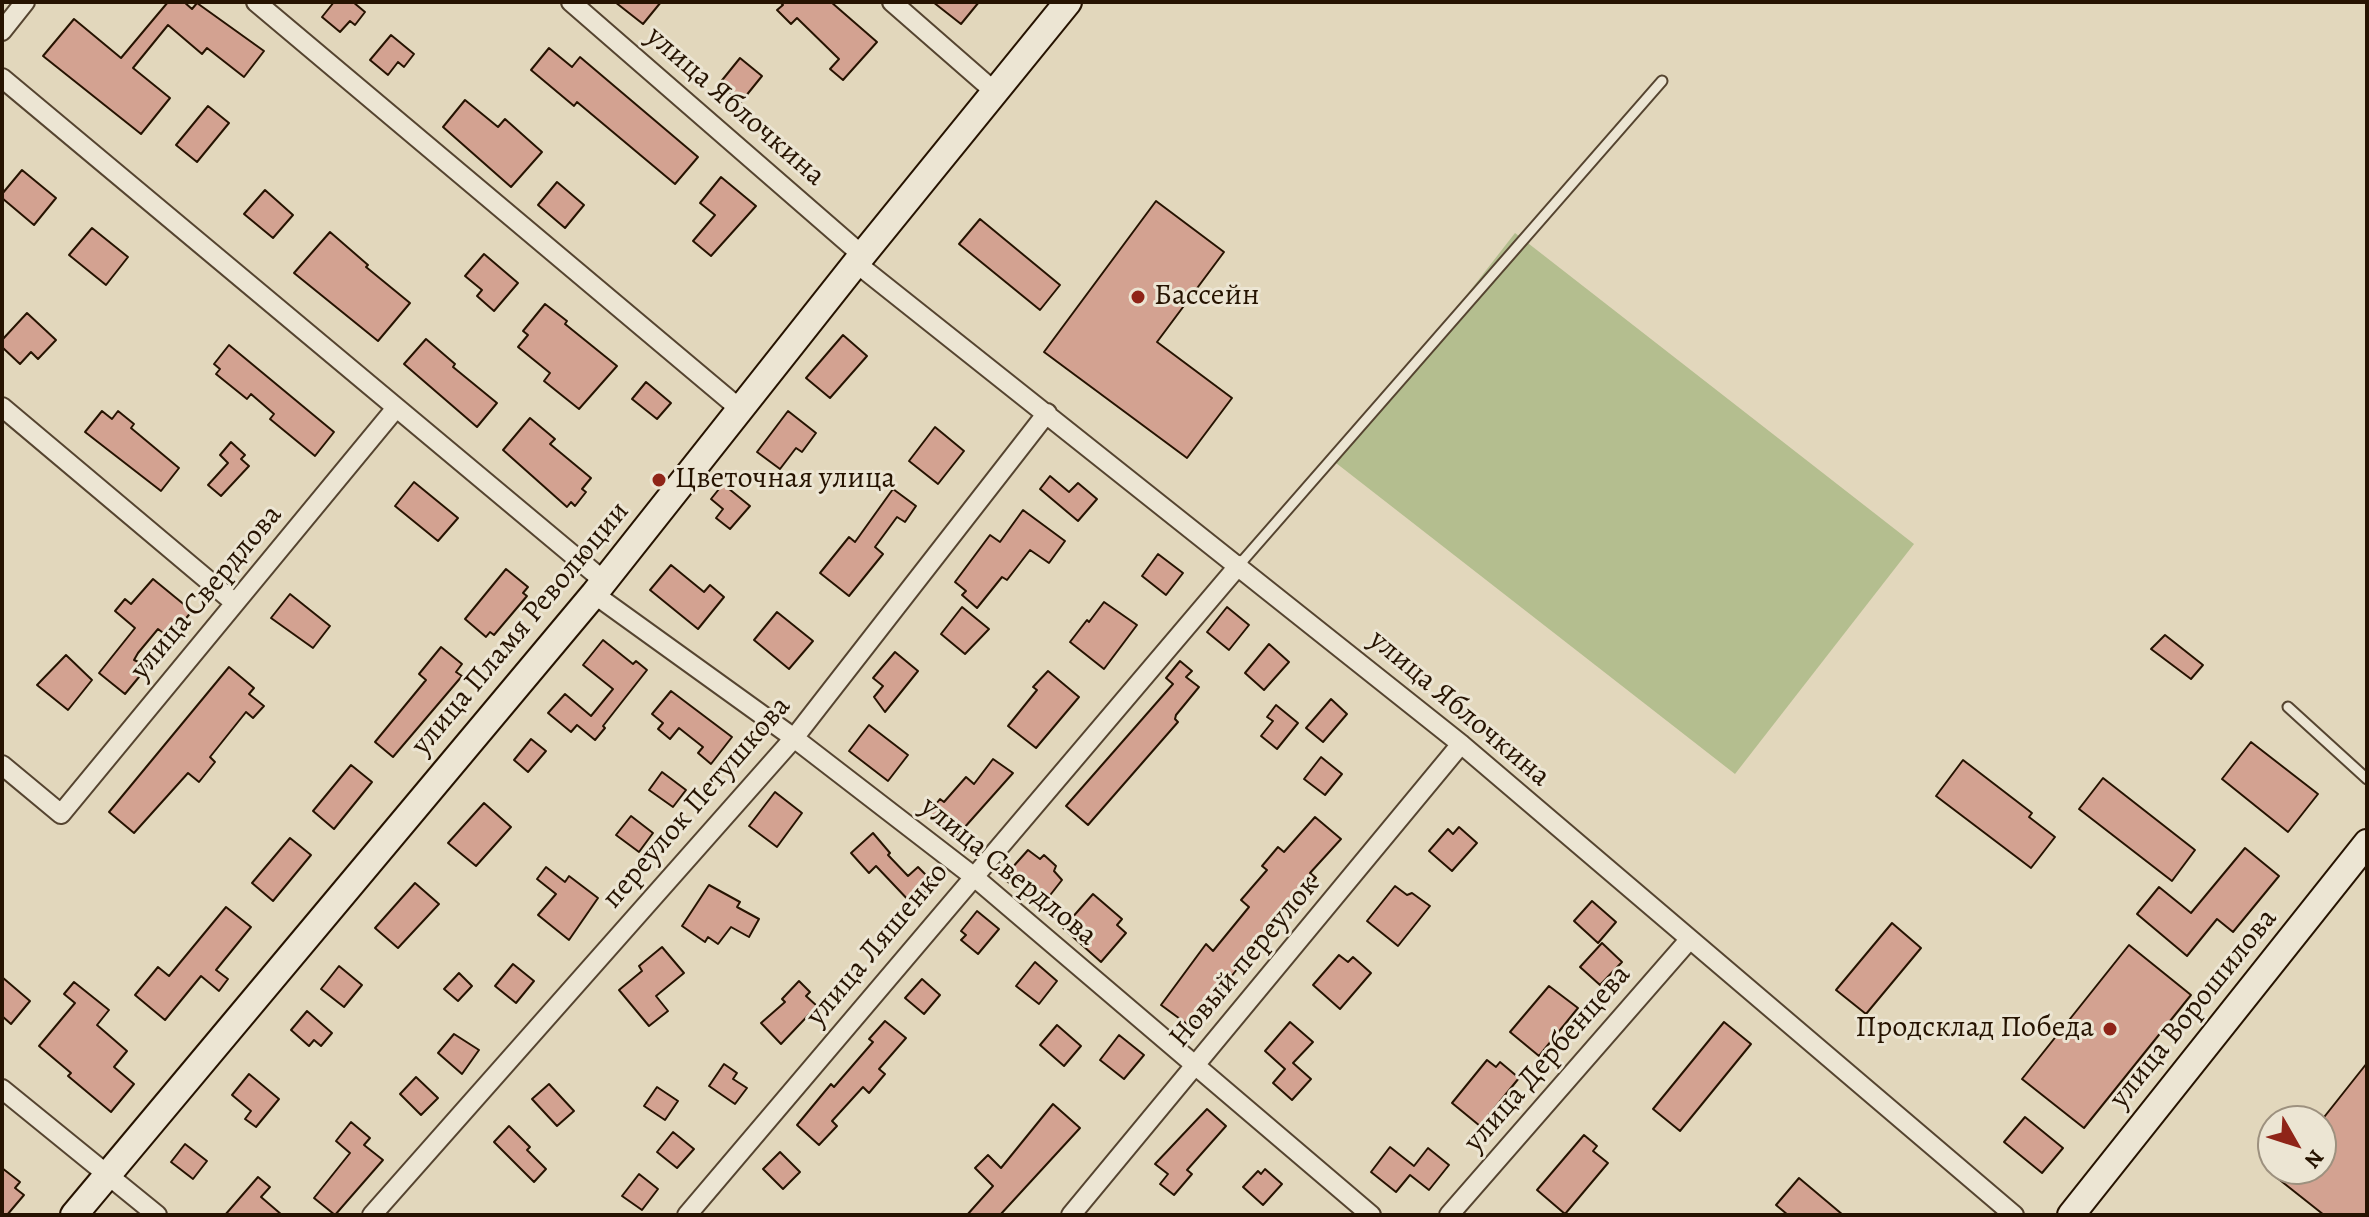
<!DOCTYPE html>
<html>
<head>
<meta charset="utf-8">
<style>
  body { margin:0 }
  #map { position:relative; width:2369px; height:1217px; overflow:hidden; background:#e2d7bc; font-family:Alegreya,serif }
  canvas { display:block }
  .frame { position:absolute; inset:0; border:4px solid #261301; pointer-events:none }
  .north { position:absolute; left:2257px; top:1105px; width:80px; height:80px; box-sizing:border-box; background:#ece5d3; border:2px solid #9d917f; border-radius:50%; rotate:129deg; font-size:22px; font-weight:700; line-height:32px; text-align:center; color:#261301 }
  .north::after { content:''; display:block; margin:auto; width:28px; height:36px; background:#8f2418; clip-path:polygon(50% 0,100% 100%,50% 72%,0 100%) }
</style>
</head>
<body>
<div id="map">
<canvas width="2369" height="1217"></canvas>
<div class="frame"></div>
<div class="north">N</div>
</div>
<script>
const ctx = document.querySelector('canvas').getContext('2d');
ctx.lineJoin = 'round';
function paint(path, color) {
  ctx.fillStyle = color;
  ctx.fill(path, 'evenodd');
}
function stroke(path, color, width, dash) {
  ctx.strokeStyle = color;
  ctx.lineWidth = width;
  ctx.lineCap = dash ? 'butt' : 'round';
  ctx.setLineDash(dash || []);
  ctx.stroke(path);
}
function drawText(font, color, halo, rows, align = 'center') {
  ctx.font = font + ' Alegreya,serif';
  ctx.lineWidth = 6;
  ctx.setLineDash([]);
  ctx.textBaseline = 'middle';
  ctx.strokeStyle = halo;
  ctx.fillStyle = color;
  for (const [text, x, y, turn = 0] of rows) {
    ctx.save();
    ctx.translate(x, y);
    ctx.rotate((+turn || 0) * Math.PI / 180);
    ctx.textAlign = isNaN(turn) ? turn : align;
    if (halo) ctx.strokeText(text, 0, 0);
    ctx.fillText(text, 0, 0);
    ctx.restore();
  }
}
paint(new Path2D(`
  M1515,233L1914,544L1735,774L1336,463Z`), '#b4be8f');
const building = new Path2D(`
  M168,2H184L192,9L197,3L264,51L244,77L207,48L202,54L168,25L133,68L170,98L141,134L43,56L74,19L121,58Z
  M334,2H353L365,12L355,25L350,21L340,32L322,17Z
  M615,2H661L643,24Z
  M780,2H831L877,42L843,80L830,69L839,59L797,18L791,24L777,10L783,5Z
  M933,2H979L961,24Z
  M391,35L414,54L404,67L398,62L388,75L370,60Z
  M549,48L572,67L580,57L698,157L675,184L577,102L574,106L531,70Z
  M740,58L762,76L741,102L719,84Z
  M465,100L498,127L505,119L542,152L511,187L443,127Z
  M208,106L229,123L197,162L176,145Z
  M22,170L56,198L34,225L2,198V194Z
  M721,177L756,206L711,256L693,241L715,215L700,203Z
  M557,182L584,205L565,228L538,205Z
  M265,190L293,215L273,238L244,214Z
  M1156,201L1224,252L1157,342L1232,398L1187,458L1044,352Z
  M980,219L1060,285L1040,310L959,244Z
  M92,228L128,257L106,285L69,255Z
  M330,232L368,265L366,267L410,303L378,341L294,273Z
  M484,254L518,283L494,311L477,296L482,290L465,276Z
  M545,304L567,321L565,324L617,366L579,409L544,381L550,373L518,347L528,335L523,331Z
  M27,313L56,340L38,359L31,352L20,364L2,347V340Z
  M843,335L867,356L830,398L806,378Z
  M426,339L455,364L453,367L497,403L477,427L404,364Z
  M229,345L334,432L315,456L270,419L274,414L251,394L247,399L216,374L220,369L214,364Z
  M646,382L671,403L657,419L632,399Z
  M102,411L112,419L118,411L134,424L131,428L179,468L161,491L85,432Z
  M788,411L816,433L802,452L796,448L780,469L757,452Z
  M530,418L555,439L550,444L591,478L582,489L586,492L575,506L571,502L567,507L503,450Z
  M935,427L964,451L938,484L909,461Z
  M231,442L245,455L241,459L249,466L221,496L208,485L228,463L220,455Z
  M1050,476L1069,492L1078,483L1097,499L1078,521L1040,489Z
  M414,482L458,518L438,541L395,506Z
  M723,484L750,506L730,529L716,518L723,509L711,499Z
  M893,489L916,506L905,522L897,517L875,547L883,554L849,596L820,573L849,537L855,542Z
  M1023,510L1065,541L1049,563L1030,550L1007,580L1002,577L977,608L962,595L966,591L955,582L990,535L1000,542Z
  M1158,554L1183,573L1166,595L1142,576Z
  M671,565L704,592L710,585L724,597L698,629L650,590Z
  M506,569L528,587L523,593L527,596L494,635L490,632L486,637L465,619Z
  M153,579L192,611L170,638L158,629L138,653L134,660L148,666L125,694L99,673L135,628L115,611L125,599L131,604Z
  M290,594L330,626L313,648L271,618Z
  M1104,602L1137,625L1104,669L1070,642L1087,620L1089,622Z
  M962,607L989,629L965,654L941,634Z
  M1227,607L1249,625L1229,650L1207,632Z
  M777,612L813,641L789,669L754,640Z
  M2165,635L2203,665L2191,679L2151,649Z
  M603,640L633,664L636,661L647,670L603,726L605,728L595,740L577,725L571,732L548,713L565,694L591,716L613,689L583,665Z
  M1269,644L1289,662L1264,690L1245,673Z
  M441,647L462,664L456,672L462,676L393,757L375,742L426,680L419,674Z
  M895,652L918,671L885,712L874,697L883,686L873,678Z
  M66,655L92,680L68,710L37,685Z
  M1180,661L1192,671L1186,677L1199,687L1176,715L1175,719L1178,722L1088,825L1066,806L1173,684L1166,678Z
  M229,667L254,688L249,694L264,706L253,718L246,712L210,757L215,762L199,782L188,773L134,833L109,812Z
  M1048,671L1079,697L1036,748L1008,726L1037,690L1033,687Z
  M671,691L732,737L711,764L698,753L703,747L679,728L670,739L658,729L663,723L652,714Z
  M1331,699L1347,714L1323,742L1306,728Z
  M1276,705L1298,723L1277,749L1261,736L1273,721L1267,717Z
  M869,725L908,755L888,781L849,751Z
  M531,739L546,751L528,772L514,760Z
  M2251,742L2318,794L2288,832L2222,779Z
  M1321,757L1342,774L1325,795L1304,779Z
  M993,759L1013,773L956,837L928,814L940,799L944,802L966,777L974,784Z
  M1963,760L2032,813L2029,817L2055,837L2031,868L1936,796Z
  M351,765L372,782L334,829L313,811Z
  M662,772L686,790L673,807L649,790Z
  M2103,778L2195,850L2172,881L2079,809Z
  M775,792L802,813L777,847L749,826Z
  M484,803L511,827L476,866L448,843Z
  M631,816L653,833L639,852L616,835Z
  M1315,817L1341,839L1310,873L1316,878L1300,897L1297,894L1191,1027L1161,1005L1206,944L1213,951L1249,907L1241,900L1267,870L1262,866L1278,847L1284,852Z
  M1459,827L1477,843L1452,871L1429,851L1448,829L1453,834Z
  M873,833L890,853L888,855L908,876L918,867L934,883L912,904L876,866L869,873L851,853Z
  M290,838L311,855L273,901L252,883Z
  M2245,848L2279,876L2233,932L2217,919L2187,956L2137,914L2159,887L2191,913Z
  M1028,850L1040,859L1044,855L1056,866L1054,871L1062,880L1040,908L1003,878Z
  M546,867L565,882L569,876L598,898L569,940L538,915L556,894L537,879Z
  M415,883L439,904L398,948L375,928Z
  M709,885L740,902L737,907L759,919L749,937L731,927L718,944L708,937L705,942L682,926Z
  M1395,886L1407,895L1412,893L1430,906L1398,946L1367,921Z
  M1093,894L1122,919L1117,925L1126,933L1101,962L1063,928Z
  M1592,901L1616,922L1598,943L1574,921Z
  M226,907L251,927L216,970L228,979L219,991L201,976L165,1020L135,995L158,967L169,976Z
  M977,911L999,929L978,954L961,940L966,935L961,931Z
  M1892,923L1921,948L1866,1014L1836,990Z
  M1602,943L1622,962L1600,985L1580,967Z
  M2129,945L2191,995L2084,1128L2022,1079Z
  M662,947L684,973L656,996L668,1011L649,1026L619,990L642,971L639,966Z
  M1339,955L1348,962L1353,957L1371,973L1340,1009L1313,985Z
  M1035,962L1057,981L1039,1004L1016,986Z
  M513,964L534,981L516,1003L495,986Z
  M339,966L362,985L344,1007L321,989Z
  M459,973L472,986L458,1001L444,989Z
  M2,977L30,1001L11,1024L2,1016Z
  M922,979L940,995L924,1014L905,998Z
  M799,981L810,992L806,996L817,1006L781,1044L761,1023L785,1002L782,999Z
  M74,982L109,1010L97,1025L127,1051L114,1067L134,1084L111,1112L68,1076L71,1073L39,1046L75,1003L64,994Z
  M1549,986L1578,1008L1539,1056L1510,1032Z
  M307,1011L332,1033L321,1046L314,1040L309,1046L291,1030Z
  M885,1021L906,1038L879,1069L885,1074L869,1093L863,1087L832,1121L837,1126L819,1145L797,1125L831,1084L834,1087L873,1042L869,1039Z
  M1290,1022L1313,1042L1293,1063L1311,1079L1292,1100L1273,1083L1285,1069L1265,1051Z
  M1724,1022L1751,1044L1680,1131L1653,1109Z
  M1057,1025L1081,1046L1064,1066L1040,1045Z
  M454,1034L479,1050L462,1074L438,1053Z
  M1119,1035L1144,1055L1124,1079L1100,1060Z
  M1487,1060L1496,1067L1500,1062L1519,1078L1480,1126L1452,1103Z
  M2367,1063V1215H2324L2276,1177L2282,1169H2321V1121Z
  M724,1064L737,1073L733,1079L747,1088L735,1104L709,1086Z
  M249,1074L279,1099L256,1127L245,1119L251,1111L232,1095Z
  M416,1077L438,1098L421,1115L400,1094Z
  M549,1084L574,1111L557,1126L532,1099Z
  M657,1087L678,1101L665,1120L644,1106Z
  M1053,1104L1080,1128L1000,1215H967L993,1186L975,1168L988,1155L1001,1168Z
  M1207,1109L1226,1126L1187,1170L1192,1174L1174,1195L1160,1184L1168,1174L1155,1164Z
  M2025,1117L2063,1148L2042,1173L2004,1142Z
  M351,1122L370,1138L364,1145L383,1160L335,1215L314,1198L350,1153L336,1141Z
  M509,1126L530,1147L527,1150L546,1169L534,1182L494,1142Z
  M673,1132L694,1149L677,1168L657,1152Z
  M1584,1135L1597,1146L1593,1151L1608,1163L1565,1214L1537,1190Z
  M185,1144L207,1161L193,1179L171,1162Z
  M1390,1147L1414,1166L1428,1148L1449,1165L1429,1190L1410,1175L1396,1192L1371,1172Z
  M780,1152L800,1172L783,1189L763,1169Z
  M2,1168L20,1182L15,1188L24,1195L7,1215H2Z
  M1265,1169L1282,1184L1263,1205L1243,1187L1258,1171L1261,1174Z
  M639,1174L658,1189L642,1210L622,1196Z
  M258,1177L270,1187L261,1197L282,1215H225Z
  M1799,1178L1843,1215H1788L1776,1205Z`);
paint(building, '#d3a291');
stroke(building, '#261301', 2);
const lane = new Path2D(`
  M1239,565L1662,81
  M2288,707L2367,779`);
const street = new Path2D(`
  M256,2L740,409
  M571,2L862,255
  M892,2L995,92
  M2,31L25,2
  M2,78L604,581
  M856,263L1461,744L2014,1215
  M2,407L235,603
  M594,594L794,738L973,876L1371,1215
  M2,765L61,814L396,408
  M2,1089L157,1215
  M372,1215L794,738L1047,413
  M687,1215L1239,565
  M1071,1215L1461,744
  M1449,1215L1689,940`);
const secondary = new Path2D(`
  M74,1215L594,594L856,263L1068,2
  M2071,1215L2367,843`);
stroke(lane, '#554430', 13);
stroke(street, '#554430', 22);
stroke(secondary, '#261301', 30);
stroke(lane, '#ece5d3', 9);
stroke(street, '#ece5d3', 18);
stroke(secondary, '#ece5d3', 26);
for (const [x, y, r, color] of [
  [1138,297,8,"#8f2418"],
  [659,480,8,"#8f2418"],
  [2110,1029,8,"#8f2418"]
]) {
  const dot = new Path2D();
  dot.arc(x, y, r, 0, 2 * Math.PI);
  ctx.fillStyle = color;
  ctx.fill(dot);
  stroke(dot, '#ece5d3', 3);
}
drawText('30px', '#261301', '#ece5d3', [
  ["улица Яблочкина",735,107,41],
  ["улица Свердлова",207,593,-50],
  ["улица Пламя Революции",521,629,-50],
  ["улица Яблочкина",1459,709,40],
  ["переулок Петушкова",697,803,-49],
  ["улица Свердлова",1008,872,39],
  ["улица Ляшенко",878,945,-50],
  ["Новый переулок",1245,962,-50],
  ["улица Ворошилова",2194,1009,-51],
  ["улица Дербенцева",1548,1059,-49]
]);
drawText('30px', '#261301', '#ece5d3', [
  ["Бассейн",1154,297],
  ["Цветочная улица",675,480],
  ["Продсклад Победа",2094,1029,"right"]
], 'left');
</script>
</body>
</html>
